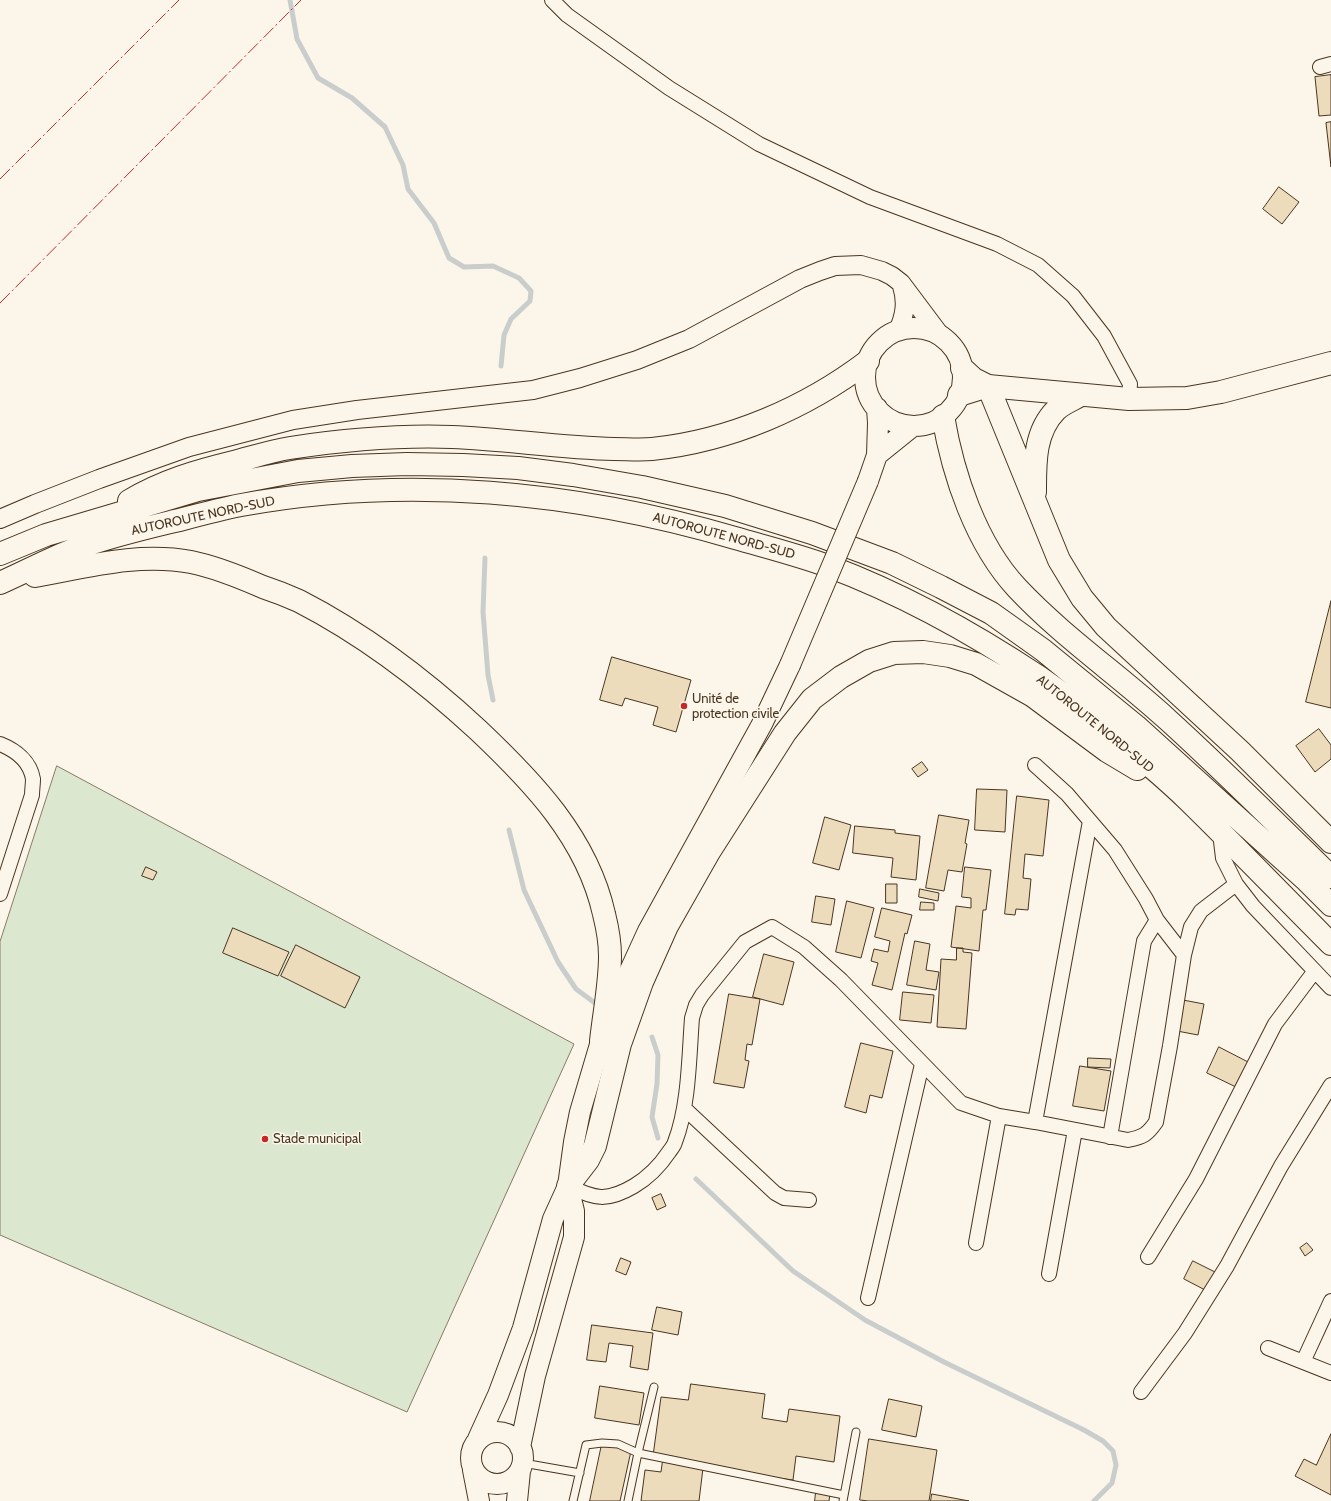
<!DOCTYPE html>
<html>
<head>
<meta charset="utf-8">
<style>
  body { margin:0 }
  canvas { display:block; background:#fbf6e9 }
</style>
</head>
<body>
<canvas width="1331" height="1501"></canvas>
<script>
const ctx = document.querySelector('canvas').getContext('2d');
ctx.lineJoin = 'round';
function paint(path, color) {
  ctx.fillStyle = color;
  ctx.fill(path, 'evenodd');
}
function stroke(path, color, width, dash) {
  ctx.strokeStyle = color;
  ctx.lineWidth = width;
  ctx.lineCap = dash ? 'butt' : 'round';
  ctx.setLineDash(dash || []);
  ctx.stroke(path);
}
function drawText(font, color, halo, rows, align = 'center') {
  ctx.font = font + ' Cabin,sans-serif';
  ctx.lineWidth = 3;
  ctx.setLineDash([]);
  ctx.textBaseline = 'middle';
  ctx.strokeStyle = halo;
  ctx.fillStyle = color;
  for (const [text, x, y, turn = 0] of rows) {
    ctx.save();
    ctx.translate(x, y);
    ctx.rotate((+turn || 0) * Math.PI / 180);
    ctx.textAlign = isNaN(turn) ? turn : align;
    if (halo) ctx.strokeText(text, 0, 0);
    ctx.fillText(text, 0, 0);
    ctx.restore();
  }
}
const green = new Path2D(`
  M57,766L574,1044L407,1412L0,1235V942Z`);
paint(green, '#dce7d0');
stroke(green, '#887966', 1);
stroke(new Path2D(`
  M290,0L297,39L318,78L352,98L385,127L403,165L408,189L434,223L449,258L464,267L493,266L519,278L531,291L530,301L511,319L504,335L501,366
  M485,558L483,612L488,675L493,700
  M509,830L524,890L558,962L576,989L595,1003
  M652,1037L658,1055L657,1084L652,1117L658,1138
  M696,1179L793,1271L865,1320L944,1362L1084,1430L1103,1441L1113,1451L1116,1465L1112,1483L1094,1501`), '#c9cecd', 5);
const building = new Path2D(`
  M1331,75V115L1319,116L1315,77Z
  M1331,122V167L1326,123Z
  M1279,187L1299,202L1282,224L1263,209Z
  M1331,601V708L1306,702Z
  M612,657L691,680L676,732L653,725L658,707L625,698L622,706L600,700Z
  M1319,729L1331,745V759L1315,772L1296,746Z
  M922,762L928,770L918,777L912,769Z
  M977,789L1007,790L1005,832L975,830Z
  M1017,796L1049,800L1043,856L1025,854L1023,878L1031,879L1028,910L1016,909L1015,915L1005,914Z
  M939,815L969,820L965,843L967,844L962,872L948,870L944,891L926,888Z
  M825,817L851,825L839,870L813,863Z
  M855,826L895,830V833L920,836L916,880L891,877L893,858L853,853Z
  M146,867L157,872L153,880L142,876Z
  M965,867L991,870L986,910H983L979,951L951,947L956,906L971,908V898L962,897Z
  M886,884H897V903H886Z
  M920,889L939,893L938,901L919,897Z
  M816,896L835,899L831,925L812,922Z
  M847,901L874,908L861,958L836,952Z
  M921,902L934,903V910H920Z
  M882,908L912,915L907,934L905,933L892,990L872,985L878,963L871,961L874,949L888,952L890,941L875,937Z
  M233,928L289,952L278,976L223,953Z
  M915,941L930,944L926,970L939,972L936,990L907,985Z
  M296,945L360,977L345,1008L281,976Z
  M957,948H963V952L972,953L966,1029L937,1027L941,959L956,960Z
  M764,954L794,962L783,1005L753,997Z
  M903,992L934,995L931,1023L900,1020Z
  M729,994L760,999L752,1045L747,1044L745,1060L749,1061L744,1088L714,1083Z
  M1183,1000L1204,1004L1198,1035L1177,1031Z
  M861,1043L893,1051L882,1098L870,1095L866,1113L845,1107Z
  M1219,1047L1250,1063L1238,1088L1207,1073Z
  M1088,1058L1111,1059L1110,1068L1088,1067Z
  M1080,1066L1111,1071L1104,1111L1073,1106Z
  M661,1194L666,1206L657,1210L652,1198Z
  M1307,1243L1313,1250L1305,1256L1300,1248Z
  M621,1258L631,1262L626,1275L616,1271Z
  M1193,1261L1217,1273L1207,1291L1184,1279Z
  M657,1307L682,1312L678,1335L652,1330Z
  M592,1325L653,1333L648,1370L630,1367L633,1346L609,1343L606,1362L587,1360Z
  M691,1384L765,1394L762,1418L787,1422L789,1409L840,1416L834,1462L796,1456L793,1480L703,1468L699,1501H641L645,1470L661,1472L663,1457L653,1456L661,1397L688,1400Z
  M600,1386L644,1393L639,1425L595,1418Z
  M889,1399L922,1406L916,1437L882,1430Z
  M1331,1434V1495L1295,1476L1304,1459L1316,1465Z
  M869,1439L937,1450L929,1501H868L860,1500Z
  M602,1444L631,1451L620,1501H590Z
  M816,1492L830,1494L829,1501H815Z
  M932,1494L969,1501H931Z`);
paint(building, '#ecdcbc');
stroke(building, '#4a3520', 1);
const service = new Path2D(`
  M523,1463L580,1473
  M573,1501L586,1445L602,1443L618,1444L638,1453L844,1495
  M628,1501L638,1453L654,1387
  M843,1501L856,1432`);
const minor = new Path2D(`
  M552,0L567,15L669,88L759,144L870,197L997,244L1038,265L1073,296L1104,336L1130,384L1129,399
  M1320,67L1331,64
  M0,744C15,750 30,761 33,779C33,784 32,790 32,795L0,894
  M1035,765L1067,794L1115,850L1146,899L1157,920L1184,955
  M1220,833L1223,858L1236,884L1253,906L1331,988
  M684,1108L775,1193L784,1198L809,1200
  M1035,1122L1090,821
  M1110,1137L1144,941L1157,920
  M568,1186C595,1199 607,1202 634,1186C649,1177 659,1167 669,1152C671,1149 674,1146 675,1142C689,1106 689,1057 692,1018L696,1005L702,995L745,942L772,927L804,947L841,980L961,1103L999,1116L1035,1122L1128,1140C1143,1137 1147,1135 1156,1122L1170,1046L1184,955L1191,927L1201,911L1236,884
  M976,1243L999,1116
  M1148,1257L1196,1179L1275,1024L1314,972
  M1049,1274L1075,1130
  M868,1298L922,1064
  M1268,1348L1331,1373
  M1303,1362L1331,1301
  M1141,1392L1185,1333L1227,1266L1281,1166L1331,1085`);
const tertiary = new Path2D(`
  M898,331C905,315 907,302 902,286
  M0,519L35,504L99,479L189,447L293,420L357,410L533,390L580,378L637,360L689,339L800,279L820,271L835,266L861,265L882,271L892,276L901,283L940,335`);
const secondary = new Path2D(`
  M865 377a49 49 0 1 1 98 0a49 49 0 1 1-98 0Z
  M877,455L913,426
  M868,481L877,455L878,423L877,408
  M471 1458a26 26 0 1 1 52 0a26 26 0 1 1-52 0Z
  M478,1439L498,1395L523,1328L553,1219L568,1186L574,1142L580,1112L601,1041L621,990L648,931L762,724L790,665
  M520,1447L535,1376L574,1237V1211L568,1186
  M473,1470L479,1501
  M517,1501L520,1471`);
const primary = new Path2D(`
  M962,368L974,379L988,386L1129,399L1187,398L1221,392L1331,363
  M959,395L988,386`);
const motorway = new Path2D(`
  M988,386L1059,560L1082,598L1106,627L1240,751L1331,842
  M943,416C953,475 976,544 1017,588C1063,637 1119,675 1168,720C1224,771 1277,824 1331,877
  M1035,492C1035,464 1034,432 1056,410C1062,404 1072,400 1079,396
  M129,501C162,481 197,471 234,462C253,457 271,451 290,448C343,440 398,435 452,437C506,439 559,448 614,449C626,449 640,450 652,449C730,441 806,408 868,361
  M0,554L46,535L198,490L298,471L352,466L407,464L463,465L518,468L573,475L642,487L725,506L812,533L892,563L941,587L991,613L1043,650L1136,726L1305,879L1331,905
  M35,576C86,567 138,552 191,562C216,567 240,577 263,587C275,591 288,596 299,601C365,635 424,680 478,730C533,782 587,838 604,914C607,926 610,943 610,956C610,984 604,1013 601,1041
  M0,583C25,572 49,559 75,549C110,536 146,528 183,519C202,514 221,509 241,505C406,475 575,491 735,538C766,547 798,555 828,566C903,594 973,633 1039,677C1062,693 1083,710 1104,728C1133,751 1162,775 1189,801C1237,848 1283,896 1331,944
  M568,1186L588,1160L595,1146L620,1044L642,982L667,926L709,852L785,733L812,699L841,677L869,661L894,653L923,652L950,656L976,664L1033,696L1107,751L1137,769`);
stroke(service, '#4a3520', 9);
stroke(minor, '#4a3520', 16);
stroke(tertiary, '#4a3520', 20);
stroke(secondary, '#4a3520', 22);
stroke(primary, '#4a3520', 24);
stroke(motorway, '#4a3520', 24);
stroke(service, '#fbf6e9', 7);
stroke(minor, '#fbf6e9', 14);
stroke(tertiary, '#fbf6e9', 18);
stroke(secondary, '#fbf6e9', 20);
stroke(primary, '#fbf6e9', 22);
stroke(motorway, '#fbf6e9', 22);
const secondaryBridge = new Path2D(`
  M790,665L868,481`);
stroke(secondaryBridge, '#4a3520', 22, []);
stroke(secondaryBridge, '#fbf6e9', 20);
stroke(new Path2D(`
  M0,179L179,0
  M0,303L301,0`), '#c62828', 1, [14, 3, 2, 3]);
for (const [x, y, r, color] of [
  [684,706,4,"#c62828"],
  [265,1139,4,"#c62828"]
]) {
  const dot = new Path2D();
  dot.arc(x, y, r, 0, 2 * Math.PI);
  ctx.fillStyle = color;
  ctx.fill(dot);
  stroke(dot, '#fbf6e9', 1.5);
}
drawText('13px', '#4a3520', '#fbf6e9', [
  ["AUTOROUTE NORD-SUD",203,516,-12],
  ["AUTOROUTE NORD-SUD",724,536,15],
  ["AUTOROUTE NORD-SUD",1095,724,39]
]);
drawText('13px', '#4a3520', '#fbf6e9', [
  ["Unité de",692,699],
  ["protection civile",692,714],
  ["Stade municipal",273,1139]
], 'left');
</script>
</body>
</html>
